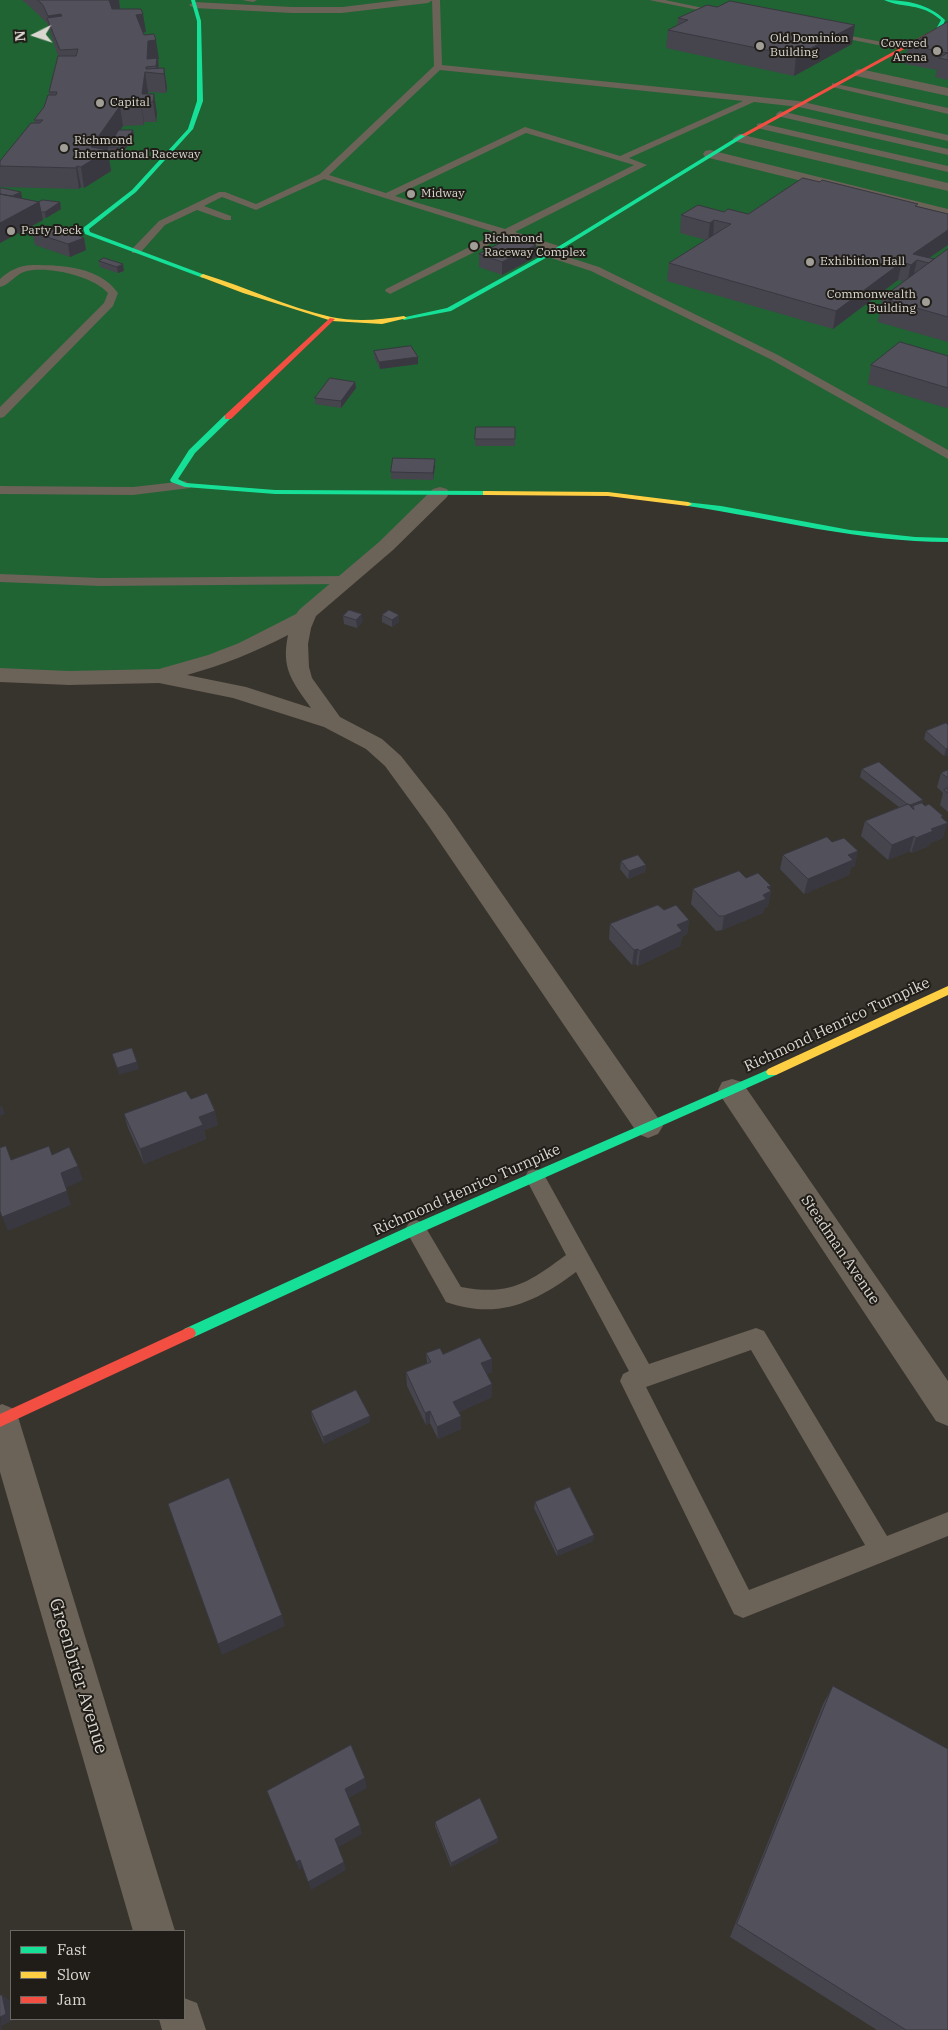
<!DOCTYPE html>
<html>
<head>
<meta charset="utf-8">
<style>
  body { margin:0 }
  #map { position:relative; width:948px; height:2030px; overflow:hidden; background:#37342e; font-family:"IBM Plex Serif",serif }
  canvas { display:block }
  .legend { position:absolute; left:10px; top:1930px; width:175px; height:90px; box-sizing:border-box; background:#201d18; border:1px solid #6a6762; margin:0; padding:6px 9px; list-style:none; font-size:15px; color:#dad7d0 }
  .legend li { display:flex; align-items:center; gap:10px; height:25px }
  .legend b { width:25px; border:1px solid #6a6762 }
  .north { position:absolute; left:10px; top:10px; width:50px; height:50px; -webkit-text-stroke:4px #201d18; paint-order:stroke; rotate:266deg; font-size:14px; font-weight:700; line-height:20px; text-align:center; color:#dad7d0 }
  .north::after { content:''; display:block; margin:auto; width:18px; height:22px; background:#dad7d0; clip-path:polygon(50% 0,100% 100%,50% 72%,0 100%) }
</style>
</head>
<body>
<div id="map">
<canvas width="948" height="2030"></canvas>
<ul class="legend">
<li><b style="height:6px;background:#16e098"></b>Fast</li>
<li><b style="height:6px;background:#ffcf43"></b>Slow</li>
<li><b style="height:6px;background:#f24e42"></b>Jam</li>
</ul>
<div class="north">N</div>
</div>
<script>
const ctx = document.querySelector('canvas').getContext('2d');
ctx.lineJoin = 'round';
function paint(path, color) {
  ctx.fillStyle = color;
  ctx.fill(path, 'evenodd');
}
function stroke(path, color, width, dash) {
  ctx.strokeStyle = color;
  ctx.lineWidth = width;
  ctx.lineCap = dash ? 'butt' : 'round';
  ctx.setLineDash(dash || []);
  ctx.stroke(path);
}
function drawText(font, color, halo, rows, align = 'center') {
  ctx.font = font + ' "IBM Plex Serif",serif';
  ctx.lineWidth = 4;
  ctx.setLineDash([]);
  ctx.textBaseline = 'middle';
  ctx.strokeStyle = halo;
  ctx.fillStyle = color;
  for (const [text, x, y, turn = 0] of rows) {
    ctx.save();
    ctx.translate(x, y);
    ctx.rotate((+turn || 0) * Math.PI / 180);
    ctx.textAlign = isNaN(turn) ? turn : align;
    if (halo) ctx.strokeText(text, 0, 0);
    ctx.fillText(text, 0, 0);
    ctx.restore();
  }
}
paint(new Path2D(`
  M0,0H948V540L917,541L634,495L440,493L304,618L159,676L0,675Z`), '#1f6432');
paint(new Path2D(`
  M242,0H257L253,2Z
  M432,0H440L442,65L799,101L948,135V141L799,107L754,102L629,158L647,165L515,232L562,247V251H554L507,236L390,294L385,291L386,289L497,233L324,179L256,210L222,197L204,206L231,216V220H225L197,210L165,225L140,253H132V249L159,221L219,192H225L256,204L320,174L434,66ZM440,70L743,101L620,156L525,127L386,193L329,175ZM526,133L634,165L505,229L395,196Z
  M649,0H665L727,13L723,15Z
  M825,31L903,46L907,48L903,50L828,35H825Z
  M832,83L948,108V114L832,87Z
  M780,111L948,149V155L777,116L776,114Z
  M760,123L948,166V172L757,128V124Z
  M549,251L599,267L778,355L948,450V459L770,359L591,271L545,256L544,254Z
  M33,265C63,265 100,267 118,293L113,306L4,417L0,418V407L104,303L108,293C93,276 49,266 27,271C16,273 10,285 0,287V279C10,270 20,265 33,265Z
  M185,481L191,485L190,488L133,495L0,494V486L133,487Z
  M0,574L100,578L345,576L352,580L345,584L100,586L0,582Z
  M535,1169L542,1171L649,1364L756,1328L764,1331L887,1536L948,1512V1536L743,1618L734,1614L620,1381L623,1374L629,1371L576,1272C535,1303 497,1320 446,1302L405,1229L409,1223L416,1220L423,1223L461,1287C510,1296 528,1283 566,1255L525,1177L528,1171ZM751,1350L865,1545L749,1590L646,1387Z`), '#6b6258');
paint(new Path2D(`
  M400,0H433L428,3L342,13H292L194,8L189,5L194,2L292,7H342Z
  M860,69L948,88V96L856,76L854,73L856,70Z
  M739,134L948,183V191L734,141L733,138Z
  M710,150L948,209V217L705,157L703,154L705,151Z
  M440,487L447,489L449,493L447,497L393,550L316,616L311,628L308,644L309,667L312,678L340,717L382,739L401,756L446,813L658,1118L663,1126L658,1134L648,1138L638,1134L428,825L385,766L366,749L324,727L233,698L159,683L69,685L0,682V668L69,671L159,669L208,655L239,643L296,614L300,609L379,542L433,489ZM288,635C281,669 292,681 311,708L246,687L187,675C223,665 255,652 288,635Z
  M732,1079L742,1082L948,1381V1426L936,1421L722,1098L718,1090L722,1082Z
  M2,1404L14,1409L19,1420L175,1931H133L0,1472V1405Z
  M184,1998L197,2003L206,2030H162L159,2019H184Z`), '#6b6258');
paint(new Path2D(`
  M191,0H195L201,21L203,101L193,129L136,192L89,229L90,232L205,275L206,276L203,278L85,234L83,228L132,190L188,129L197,101V21Z
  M884,0C906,0 929,4 945,20L942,28L935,31L941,20C920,2 905,9 884,0Z
  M742,134L747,135L560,250L451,311L404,320L401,318L447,308L556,248Z
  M225,415L232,417L195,453L178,479L186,483L275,490L486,491L490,493L486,495L275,494L185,487L171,482L170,480L189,450Z
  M685,502L721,506L850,530L915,537L948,538V542C860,542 775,519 688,506L684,504Z
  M772,1068L776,1069L778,1072L776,1075L420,1233L194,1337L189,1339L184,1337L182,1333L184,1329L412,1225Z`), '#16e098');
paint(new Path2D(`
  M203,274C246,287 287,307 331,317C354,322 381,320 404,316L407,318L382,324L332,321L243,293L201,277L200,276Z
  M483,491L608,492L688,502L692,504L688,506L608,496L486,495H483Z
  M948,986V995L776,1075H768L766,1072L768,1069Z`), '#ffcf43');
paint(new Path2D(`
  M935,29L939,30L746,136L741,135Z
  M330,318L335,319L231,419H225V415Z
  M189,1327L194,1329L196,1333L194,1337L0,1427V1414Z`), '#f24e42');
paint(new Path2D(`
  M22,0H119L120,9L146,32L143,33L159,59H158L159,69L164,68L167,88L166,93L148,92L147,94H154L157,114L156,122H144V125L123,126L120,130H133L134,136L123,153H109L108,148L107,150L111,171L84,188L81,187L79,189L0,187V161L35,123L34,120L44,107L49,95V92L58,56L47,23L26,3L25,2H24Z
  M678,18L852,44L794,76L666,48L668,30L677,26Z
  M948,22V80L935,77L937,70L905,64L908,45Z
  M21,192L22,198H21L38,202H60L61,209L46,218H42L43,220L0,243Z
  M917,206L948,214V245L929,258L934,259L948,249V342L878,322L882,298L904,282L898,280L833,329L667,281L669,263L706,240L680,233L681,215L724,212L748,214Z
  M32,232L80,234L81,237L84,238L86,250L70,257L35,245Z
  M536,245V257L502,275L479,267V254Z
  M104,258L124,271L118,273L100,267L99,261Z
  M374,351L418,364L380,369L374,357Z
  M948,356V407L946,408L868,384L871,365Z
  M355,382L356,388L341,408L315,404V398Z
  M476,427H515V446H475Z
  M435,466L433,480L391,479V472Z
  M382,615H399V622L392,627L382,622Z
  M343,616L363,621L357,628L344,624Z
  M948,725V755L944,756L924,739L926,731Z
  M862,769L923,800L922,803L925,806L943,816L942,819L943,838L930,843L929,846L911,853L910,851L888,860L861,836L865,821L899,807L860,777Z
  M948,770V812L940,805L943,793L937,787L941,773Z
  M783,855L855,866L851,867L849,875L804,894L780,869Z
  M621,861L646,865L645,872L628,879L620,869Z
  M746,878L771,891L768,906L764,908L763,913L722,930L716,931L691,904L693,889Z
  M664,910L689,920L687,934L682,937L680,946L638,966L636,964L632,965L609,939L610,924Z
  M191,1099L218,1125L204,1130L206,1139L144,1164L128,1128L124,1114Z
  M426,1353L443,1354L492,1359V1372L487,1374L492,1384V1397L459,1412L461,1416V1429L438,1439L430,1423L426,1425L407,1386L406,1372L427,1363Z
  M311,1411L370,1416V1422L324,1444L312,1418Z
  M535,1502L594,1535L593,1541L557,1556L534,1508Z
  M833,1686L948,2030H877L730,1937L823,1704Z
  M435,1822L498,1838V1842L451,1867L435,1826Z`), '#46454e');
paint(new Path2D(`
  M104,0H119L120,10L106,12Z
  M61,14L64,33L49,21L48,16Z
  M143,14L146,32L139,33L136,15Z
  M855,25L852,44L794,76L796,56Z
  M156,40L159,59H158L159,73H157L156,66L147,59L148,41Z
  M164,68L167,88L166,93L164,74Z
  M145,72L148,92L146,102L142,94Z
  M154,94L157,114L156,122L153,102Z
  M141,102L144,122V125L141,105Z
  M120,106L123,126L109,147H108V148L106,151L108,150L111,171L84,188L81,167L91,147Z
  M133,130L134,136L123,153L122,147Z
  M77,166L81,187L79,189L76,168Z
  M21,192L22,198L3,208L2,202Z
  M39,202L43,220L0,243V223Z
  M60,202L61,209L46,218L45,212Z
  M714,220L713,238L708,240L710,223Z
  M948,230V245L923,262L917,260L913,278L907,283L913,254Z
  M80,234L81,239L84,238L86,250L70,257L68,244L77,235Z
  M536,245V257L502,275V262Z
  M902,262L898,280L833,329L836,311Z
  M123,264L124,271L118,273L117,267Z
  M418,357V364L380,369L379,362Z
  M355,382L356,388L341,408V401Z
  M435,459V466L433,480V473Z
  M362,614L363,621L357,628L356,620Z
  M399,615V622L392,627V620Z
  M948,748V755L944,756L946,749Z
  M923,800L921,807L913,806L911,811L909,806Z
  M943,816L940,826L948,823L943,838L930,843L929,846L911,853L916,838L931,829L941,817Z
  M914,836L910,851L888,860L892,845Z
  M858,851L855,866L851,867L849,875L804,894L808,879L848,855Z
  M646,865L645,872L628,879L629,871Z
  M771,886L770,892L771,891L768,906L764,908L763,913L722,930L724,916L763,895L767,887Z
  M689,920L687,934L682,937L680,946L638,966L640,951L677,925Z
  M638,949L636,964L632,965L634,950Z
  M137,1062L139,1069L119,1075L117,1068Z
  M2,1106L5,1114L0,1116V1107Z
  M215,1111L218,1125L204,1130L206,1139L144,1164L140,1149L199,1117Z
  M78,1166L83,1180L66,1188L71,1205L8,1231L2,1217L61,1173Z
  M492,1359V1372L481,1377V1363Z
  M492,1384V1397L453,1415V1402Z
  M430,1411V1423L426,1425L425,1413Z
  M370,1416V1422L324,1444L323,1437Z
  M461,1416V1429L438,1439L437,1427Z
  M594,1535L593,1541L557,1556V1551Z
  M282,1615L285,1626L222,1655L218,1644Z
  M365,1778L367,1788L347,1799L345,1789Z
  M360,1825L362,1834L337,1848L335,1839Z
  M498,1838V1842L451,1867V1863Z
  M300,1860L302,1868L299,1870L296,1862Z
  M344,1862L346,1870L311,1890L308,1882Z
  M2,1995L10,2001L11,2007V2019H14V2020L1,2026L2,2030H0Z`), '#393840');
const building = new Path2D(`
  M38,0H109L112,9H141L143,14L136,15L144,35L154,34L156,40L148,41L147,59L157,58L156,66L146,67V69L164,68V74L145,72L142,94H154L153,102H141V105L120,106L91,147L108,150L81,167L77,166L76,168L0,166V161L31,123H40L43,120H34L44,107L48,95H56L57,92H49L58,56H76L78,49L60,50L47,18L62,16L61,14L48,16L43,5Z
  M730,1L855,25L796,56L668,30L688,20L678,18L707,5L717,7Z
  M948,22V53L908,45Z
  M948,53V60L939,58Z
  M119,130H133L122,147H108Z
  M803,178L820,182L822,180L918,204L915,206L948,214V230L913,254L934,259L929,263L917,260L911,265L902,262L836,311L669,263L731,224L714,220L710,223L681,215L698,205L724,212L728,209L748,214Z
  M2,188L21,192L12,196L0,194V189Z
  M0,194L39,202L0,223Z
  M43,200L60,202L45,212H41L39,202H38Z
  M48,226L70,233L73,232L80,234L77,235L84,238L68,244L32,232L39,227Z
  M513,237L536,245L502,262L479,254Z
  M948,249V317L882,298Z
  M104,258L123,264L117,267L99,261Z
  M900,342L948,356V388L871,365Z
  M411,346L418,357L379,362L374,351Z
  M330,378L355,382L341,401L315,398Z
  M476,427H515V439H475Z
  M393,458L435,459L433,473L391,472Z
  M349,610L362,614L356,620L343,616Z
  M389,610L399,615L392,620L382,615Z
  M946,723L948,725V748L946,749L926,731Z
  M879,762L923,800L910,805L908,804H907L862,769Z
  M948,770V778L941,773Z
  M948,788V793L944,790Z
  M922,803L925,806L929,804L943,816L941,817L948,823L931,829L933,831L916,838L914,836L892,845L865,821L908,804L914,810L913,806Z
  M827,837L832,842L844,838L858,851L848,855L853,860L808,879L783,855Z
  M638,855L646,865L629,871L621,861Z
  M739,871L746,878L758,873L771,886L767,887L771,891L763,895L766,899L724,916H719L693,889Z
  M658,905L664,910L676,905L689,920L677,925L682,931L640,951L638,949L634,950L610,924Z
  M132,1048L137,1062L117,1068L112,1054Z
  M186,1091L191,1099L207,1093L215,1111L199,1117L203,1125L140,1149L124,1114Z
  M6,1146L11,1160L49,1146L52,1155L69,1147L78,1166L61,1173L67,1191L2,1217L0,1211V1148Z
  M480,1338L492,1359L481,1363L492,1384L453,1402L461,1416L437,1427L430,1411L425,1413L406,1372L431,1362L426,1353L440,1348L443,1354Z
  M356,1390L370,1416L323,1437L311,1411Z
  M229,1478L282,1615L218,1644L168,1504Z
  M570,1487L594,1535L557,1551L535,1502Z
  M833,1686L948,1749V2030H906L737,1924Z
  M351,1745L365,1778L345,1789L360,1825L335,1839L344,1862L308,1882L300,1860L296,1862L267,1791Z
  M480,1798L498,1838L451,1863L435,1822Z
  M0,1995H2L6,2014L0,2017Z`);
paint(building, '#51505b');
stroke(building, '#393840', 1);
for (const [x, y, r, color] of [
  [760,46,5,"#a19e97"],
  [937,51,5,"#a19e97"],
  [100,103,5,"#a19e97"],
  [64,148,5,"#a19e97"],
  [411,194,5,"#a19e97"],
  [11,231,5,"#a19e97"],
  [474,246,5,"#a19e97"],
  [810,262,5,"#a19e97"],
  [926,302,5,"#a19e97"]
]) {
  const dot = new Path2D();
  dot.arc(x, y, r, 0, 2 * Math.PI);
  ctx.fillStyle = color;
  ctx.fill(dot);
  stroke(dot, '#201d18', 2);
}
drawText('12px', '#dad7d0', '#201d18', [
  ["Old Dominion",770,39],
  ["Building",770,53],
  ["Covered",927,44,"right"],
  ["Arena",927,58,"right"],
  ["Capital",110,103],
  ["Richmond",74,141],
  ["International Raceway",74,155],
  ["Midway",421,194],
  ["Party Deck",21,231],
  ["Richmond",484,239],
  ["Raceway Complex",484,253],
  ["Exhibition Hall",820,262],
  ["Commonwealth",916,295,"right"],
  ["Building",916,309,"right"]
], 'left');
drawText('15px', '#dad7d0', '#201d18', [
  ["Richmond Henrico Turnpike",837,1025,-25],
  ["Richmond Henrico Turnpike",467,1190,-24],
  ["Steadman Avenue",840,1250,56]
]);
drawText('18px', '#dad7d0', '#201d18', [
  ["Greenbrier Avenue",78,1676,73]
]);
</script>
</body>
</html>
